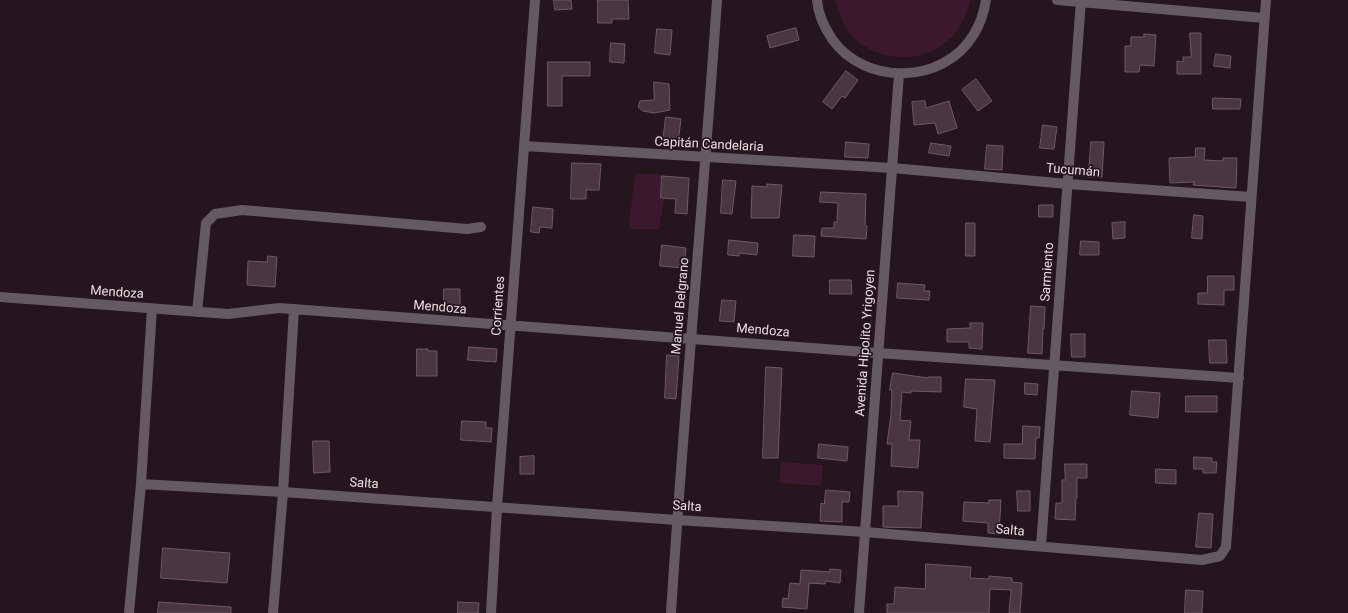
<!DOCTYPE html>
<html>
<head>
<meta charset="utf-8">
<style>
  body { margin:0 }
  canvas { display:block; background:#25151d }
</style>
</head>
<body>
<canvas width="1348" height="613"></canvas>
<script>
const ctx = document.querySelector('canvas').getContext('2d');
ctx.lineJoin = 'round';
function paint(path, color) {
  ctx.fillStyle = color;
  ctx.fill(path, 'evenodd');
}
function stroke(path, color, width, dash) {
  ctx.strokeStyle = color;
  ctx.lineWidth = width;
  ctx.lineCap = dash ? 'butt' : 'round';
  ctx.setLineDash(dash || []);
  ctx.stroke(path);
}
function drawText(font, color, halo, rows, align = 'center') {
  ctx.font = font + ' Roboto,sans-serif';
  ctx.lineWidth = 3.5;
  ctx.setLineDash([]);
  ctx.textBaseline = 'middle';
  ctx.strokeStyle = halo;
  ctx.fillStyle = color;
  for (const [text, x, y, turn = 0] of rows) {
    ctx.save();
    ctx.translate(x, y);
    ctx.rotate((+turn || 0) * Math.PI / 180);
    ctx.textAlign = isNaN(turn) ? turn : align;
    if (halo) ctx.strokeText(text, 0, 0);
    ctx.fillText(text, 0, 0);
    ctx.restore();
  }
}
paint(new Path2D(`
  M835,0H970C962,41 927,64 886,55C876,53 864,47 856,40C844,29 840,15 835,0Z
  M636,174H658L664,176V201L659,229H631C627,219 631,210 632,200C633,191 633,183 636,174Z
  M781,462L823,465L821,486L779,483Z`), '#3b182c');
const building = new Path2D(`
  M554,0H571L572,9L555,10Z
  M598,0H628L629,19H612V23H598Z
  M796,28L799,40L770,48L767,36Z
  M657,29L672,30L670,55L655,53Z
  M1190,33H1201V74H1177V61L1183,62V57H1191Z
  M1144,34L1156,35L1154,66L1140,65L1139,72H1125V46H1131V37H1144Z
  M611,43L625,44L624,63L610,62Z
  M1216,54L1231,56L1230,68L1214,66Z
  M548,62H590V76H562V106H548Z
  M846,71L858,80L845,98L842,96L832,109L823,102Z
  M976,79L992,101L978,111L962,90Z
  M654,82L669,84L670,110L654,113L643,111L638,107L640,101L654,100Z
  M1213,98L1241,99L1240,109H1213Z
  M925,101L926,108L949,101L957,128L938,134L935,123L914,125L912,102Z
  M666,117L681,119L678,143L663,141Z
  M1043,125L1057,127L1054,149L1040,148Z
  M846,142L869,144L868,158L845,157Z
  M1091,142H1104L1102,177H1089Z
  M931,143L951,146L949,156L929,153Z
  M987,145L1003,146L1002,170L985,169Z
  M1196,148H1205L1204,160L1223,161V158H1237L1236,188L1193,185L1194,182L1170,183L1169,158L1195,157Z
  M572,163L601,164L599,190H586V199H571Z
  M662,176L689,178L687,214L675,213L676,199L661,198Z
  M723,180L736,181L732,214L721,213Z
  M767,184L782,185L779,218H751L752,186L767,187Z
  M821,192L866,194L865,225L867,226L866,239L821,236L822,228H834V222H837L838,203L820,202Z
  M1039,205H1053V217H1039Z
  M533,207L553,209L552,228L540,227L539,233L531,232Z
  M1194,215L1203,216L1202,239L1192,238Z
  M1125,222V238L1113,239L1112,223Z
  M966,223H975V256H966Z
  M794,235L815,236L814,257L793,256Z
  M729,240L758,243L757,255L739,253V256L728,255Z
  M1081,241L1099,242V255H1080Z
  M662,245L686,248L684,268L660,266Z
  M268,256L277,257L275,287L247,285L248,261L267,262Z
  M1208,276H1234V290H1224V305L1198,304V293H1207Z
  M830,280H851L852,294H830Z
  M898,283L925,285L924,291H930L929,300L897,298Z
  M444,289H460V310H444Z
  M722,300L736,301L734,322L720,321Z
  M1031,306L1045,307L1044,329H1043L1042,354L1028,353Z
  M970,323H983L982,349L969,348V342H947V329L970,328Z
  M1071,334H1085V357H1072Z
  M1209,340H1226L1227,363H1210Z
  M469,347L497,349L496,362L468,360Z
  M417,349H428V351H437V376H417Z
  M667,355L679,356L676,399L665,398Z
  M766,367L782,368L778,458H763Z
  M893,373L928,378V377H941V392L911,391V393L902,392L900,420L911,421L909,440H920L918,468L891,466L892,444H887L891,415L892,390H890Z
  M966,379L995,380L990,442L975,441L977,409L964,407Z
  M1025,383L1038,384L1037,395L1025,394Z
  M1132,391L1160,393L1158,418L1130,415Z
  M1186,396H1217V412H1186Z
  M462,421L486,422V428H492L491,442L461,440Z
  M1023,426L1040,427L1039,438H1036L1035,459L1004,458V444H1022Z
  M313,441H329L330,472L314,473Z
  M819,444L848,447L847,461L818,458Z
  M534,456V474H520V457Z
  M1194,457L1212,458V462H1217L1216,473H1203V469H1194Z
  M1065,464H1087V478H1077V498H1076L1075,520L1055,519L1056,503H1062V480H1065Z
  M1156,469L1176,470V484L1156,483Z
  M826,490L850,492L849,502H842V522L820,521L821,503L824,504Z
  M898,491L923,492L921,528L883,527V506H898Z
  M1017,491H1030V511H1018Z
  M989,500H1001L999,534L988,533V523L963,521L964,502L989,503Z
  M1199,513L1213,514L1211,548L1196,547Z
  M163,548L230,553L227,583L161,578Z
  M926,564L971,567L970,578L989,579V576L1012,578V582L1022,583L1020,613H1009L1011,590L990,589L989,613H887V604H894L895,587L925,589Z
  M830,569L841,570L840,583L826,581L825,584L809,583L807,609L782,607L783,598L788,599L790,583L800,584L801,570L830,572Z
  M1186,590L1203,591L1202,613H1185Z
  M159,602L231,607V613H158Z
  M458,602L479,603L478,613H458Z`);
paint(building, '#49363f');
stroke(building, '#6d5963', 1);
stroke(new Path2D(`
  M817,0C818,14 824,27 832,39C865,86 944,85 974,34C981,23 984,12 986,0
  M1057,0L1264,18
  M524,146L892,168L1068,184L1251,197
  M0,297L228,314L279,308L878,353L1239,378
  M197,312L206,223L215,214L242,210L467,229L481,227
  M141,484L283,492L677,520L865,532L1202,560L1220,556L1226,547L1266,0
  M1041,546L1081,0
  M129,613L141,484L152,308
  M273,613L283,492L294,309
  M491,613L497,507L535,0
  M671,613C684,409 703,204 717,0
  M859,613L899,74`), '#645a5f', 10);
drawText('13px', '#e9dde2', '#25151d', [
  ["Capitán Candelaria",709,145,3],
  ["Tucumán",1073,171,5],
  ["Sarmiento",1048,272,-86],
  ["Mendoza",117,293,4],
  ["Corrientes",499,306,-86],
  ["Manuel Belgrano",681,306,-85],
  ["Mendoza",440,308,5],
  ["Mendoza",763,331,5],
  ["Avenida Hipolito Yrigoyen",866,343,-86],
  ["Salta",364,484,4],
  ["Salta",687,507,4],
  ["Salta",1010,531,5]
]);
</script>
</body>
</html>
